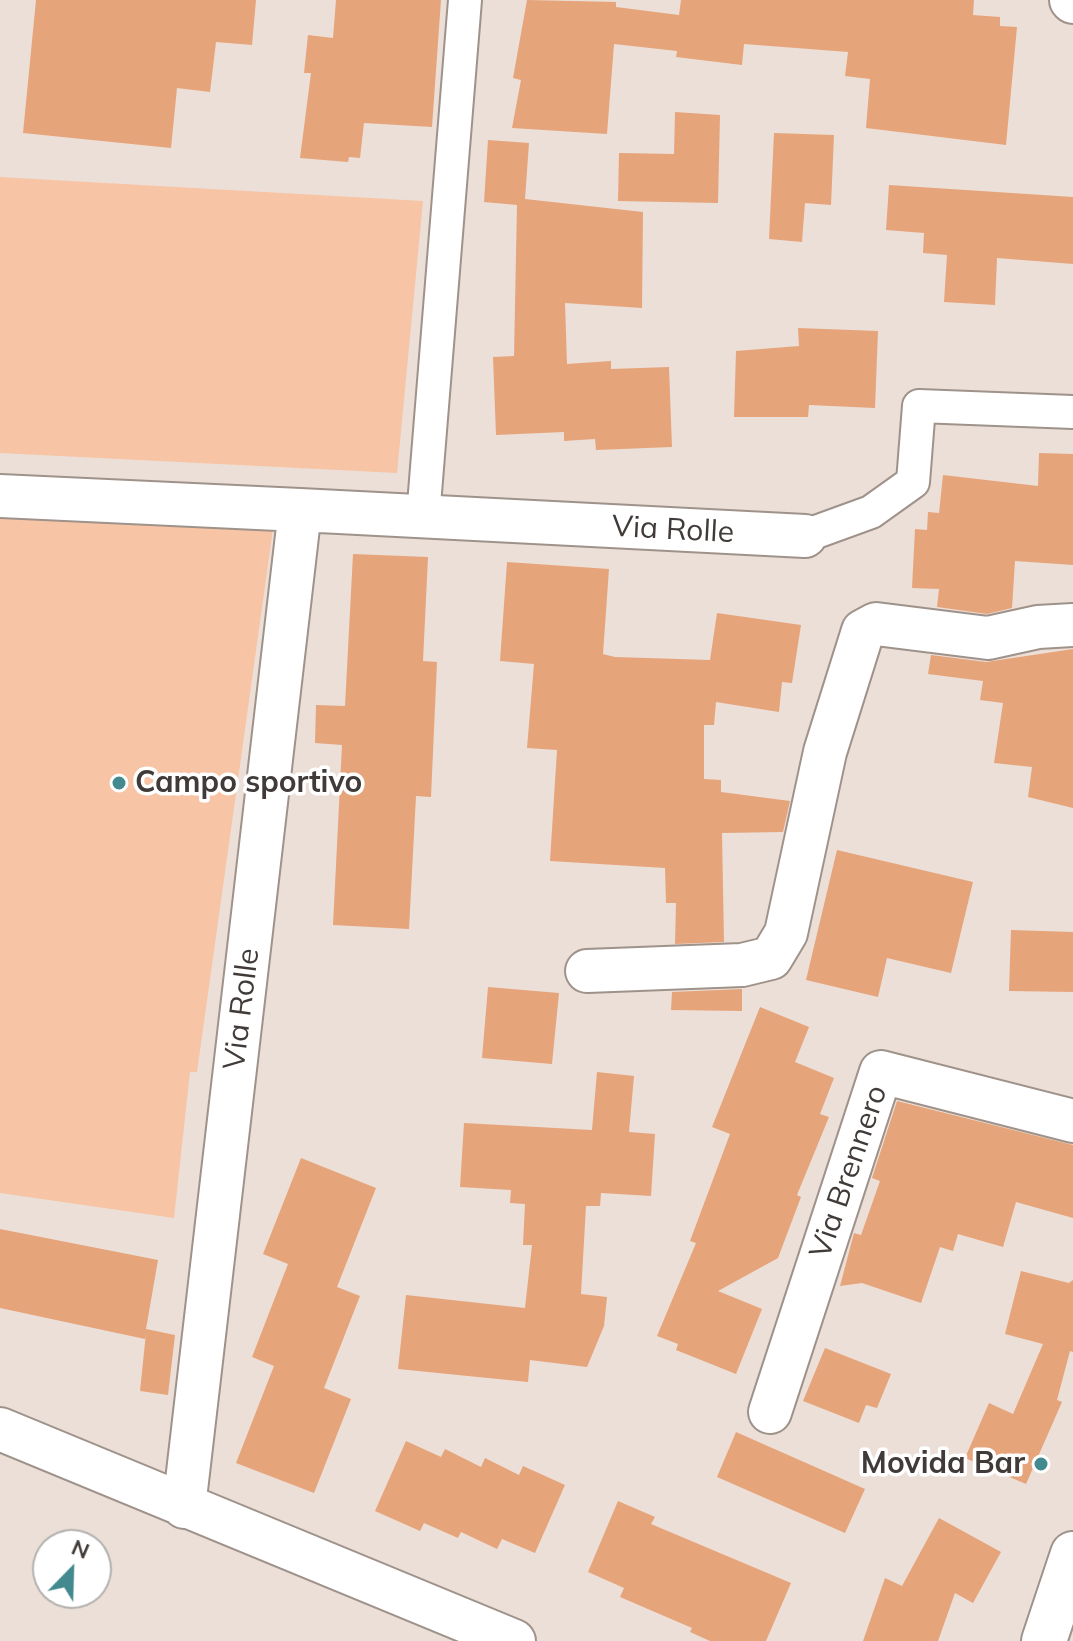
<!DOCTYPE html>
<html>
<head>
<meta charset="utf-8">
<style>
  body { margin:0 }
  #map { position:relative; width:1073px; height:1641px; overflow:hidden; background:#ecdfd7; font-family:Mulish,sans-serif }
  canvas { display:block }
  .north { position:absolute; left:32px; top:1529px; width:80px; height:80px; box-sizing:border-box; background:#fff; border:2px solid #b3b1af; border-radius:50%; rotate:23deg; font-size:22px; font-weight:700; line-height:32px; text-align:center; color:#403b38 }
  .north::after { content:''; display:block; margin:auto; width:28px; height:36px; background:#428a90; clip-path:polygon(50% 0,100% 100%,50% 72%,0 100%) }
</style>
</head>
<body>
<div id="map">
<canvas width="1073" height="1641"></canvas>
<div class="north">N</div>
</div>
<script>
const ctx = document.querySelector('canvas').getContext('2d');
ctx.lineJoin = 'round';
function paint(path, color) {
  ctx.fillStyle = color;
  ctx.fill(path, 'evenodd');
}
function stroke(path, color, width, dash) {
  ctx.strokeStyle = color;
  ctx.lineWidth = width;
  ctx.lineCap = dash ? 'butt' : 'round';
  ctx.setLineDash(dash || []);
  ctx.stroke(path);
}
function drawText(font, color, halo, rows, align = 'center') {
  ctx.font = font + ' Mulish,sans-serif';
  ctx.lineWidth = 7;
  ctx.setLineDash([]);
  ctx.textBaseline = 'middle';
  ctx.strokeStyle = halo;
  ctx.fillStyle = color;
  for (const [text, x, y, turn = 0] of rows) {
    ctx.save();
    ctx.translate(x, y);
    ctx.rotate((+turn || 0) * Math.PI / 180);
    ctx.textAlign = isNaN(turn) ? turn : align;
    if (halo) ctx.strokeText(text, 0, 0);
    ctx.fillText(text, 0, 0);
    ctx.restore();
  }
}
paint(new Path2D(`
  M0,177L423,201L397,473L0,453Z
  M0,500L274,522L197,1072H190L174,1218L0,1193Z`), '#f7c4a5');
paint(new Path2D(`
  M36,0H256L252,45L216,42L210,92L177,88L171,148L23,133Z
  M336,0H441L432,127L364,123L360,158L349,157L348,162L300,158L311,73H304L308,35L333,38Z
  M527,0L616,2V7L679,15L681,0H974L973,15L1000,17V26L1017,27L1006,145L866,128L870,79L845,76L848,52L744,44L742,65L676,57L677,51L614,44L607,134L512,128L521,80L513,78Z
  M675,112L720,115L718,203L618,201L619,153L674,154Z
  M774,133L834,135L831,205L805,203L802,242L769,239Z
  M488,140L529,143L525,199L643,212L642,308L565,303L567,364L611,361V369L669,367L672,447L596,450L595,439L564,441V432L496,435L493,357L514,356L517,205L484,202Z
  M889,185L1073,197V264L997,258L995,305L944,302L947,255L923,253L924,233L886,230Z
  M798,328L878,331L875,408L809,405L808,417H734L736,351L799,346Z
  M1039,453L1073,454V565L1015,561L1012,608L987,614L937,607L939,589L912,588L915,529L927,530L928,512L939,513L943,475L1038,486Z
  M353,554L428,557L423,661L437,662L431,797L416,796L409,929L333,925L342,745L315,743L316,705L345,706Z
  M507,562L609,569L603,654L615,657L710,660L717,613L801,625L792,683L782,682L779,712L716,702L714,725H704V779L721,780V792L790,801L783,832L722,833L724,942L675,944L676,903H666L665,868L550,861L557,750L527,748L534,664L500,661Z
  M1073,649V808L1028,797L1032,767L994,763L1003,703L980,700L983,681L928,674L931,655L986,662Z
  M837,850L973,882L951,973L887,958L878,997L806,980Z
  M1011,930L1073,932V992L1009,991Z
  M488,987L559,993L552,1064L482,1058Z
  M742,989V1011L671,1010L672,992Z
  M760,1007L809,1027L795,1062L834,1078L820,1114L829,1117L797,1195L801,1197L778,1258L718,1291L762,1309L736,1374L676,1350L678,1344L657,1336L696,1243L690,1241L730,1134L712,1127Z
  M597,1072L634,1076L629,1132L655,1134L651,1196L601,1193L600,1206H586L581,1294L607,1297L604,1326L587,1367L530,1360L528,1382L398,1369L406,1295L525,1308L532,1245H523L525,1204L510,1203L511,1190L460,1187L464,1123L592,1130Z
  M897,1101L1073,1145V1218L1016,1202L1003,1247L958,1234L953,1251L940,1247L921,1303L862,1283L840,1286L854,1233L861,1235L880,1181L872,1178Z
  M301,1158L376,1188L337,1287L360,1296L324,1388L351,1399L314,1493L236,1463L274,1366L252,1357L288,1264L263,1254Z
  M0,1229L158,1260L146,1329L175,1335L168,1395L140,1391L146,1333L145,1339L0,1308Z
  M1021,1271L1069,1283L1073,1280V1352L1070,1351L1057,1400L1062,1402L1026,1484L965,1458L989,1403L1013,1414L1043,1344L1005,1334Z
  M825,1348L891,1374L877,1408L866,1405L859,1423L803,1401Z
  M736,1432L865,1489L845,1533L717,1477Z
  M406,1441L441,1457L445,1449L481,1467L485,1458L519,1475L523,1466L565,1485L535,1553L502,1539L497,1549L461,1532L458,1538L424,1523L420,1531L375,1511Z
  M618,1501L655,1517L651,1524L791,1583L766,1641H710L690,1632L692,1628L620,1597L624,1588L588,1572Z
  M939,1518L1001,1552L973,1603L955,1593L938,1641H863L885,1578L902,1586Z`), '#e6a47b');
const pedestrian = new Path2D(`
  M423,517L465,0
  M805,536L871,512L913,482L919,406L1073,412`);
const minor = new Path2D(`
  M0,496L300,510L184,1507
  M300,510L805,536
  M587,971L742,965L771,958L786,933L825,752L863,631L876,624L988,638L1038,627L1073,625
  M770,1412L881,1072L1073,1121
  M0,1429L514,1641`);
const tertiary = new Path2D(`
  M1072,0L1073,1`);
const primary = new Path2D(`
  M1044,1641L1073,1554`);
stroke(pedestrian, '#9e928a', 36);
stroke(minor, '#9e928a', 46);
stroke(tertiary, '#9e928a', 48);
stroke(primary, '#9e928a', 48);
stroke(pedestrian, '#fff', 32);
stroke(minor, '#fff', 42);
stroke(tertiary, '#fff', 44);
stroke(primary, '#fff', 44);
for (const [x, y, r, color] of [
  [119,783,8,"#428a90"],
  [1041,1464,8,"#428a90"]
]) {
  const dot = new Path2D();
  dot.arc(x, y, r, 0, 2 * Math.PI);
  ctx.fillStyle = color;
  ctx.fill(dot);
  stroke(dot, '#fff', 3);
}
drawText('30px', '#403b38', '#fff', [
  ["Via Rolle",673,530,3],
  ["Via Rolle",242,1009,-83],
  ["Via Brennero",849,1172,-71]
]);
drawText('bold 30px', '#403b38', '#fff', [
  ["Campo sportivo",135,783],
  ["Movida Bar",1025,1464,"right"]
], 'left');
</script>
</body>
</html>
